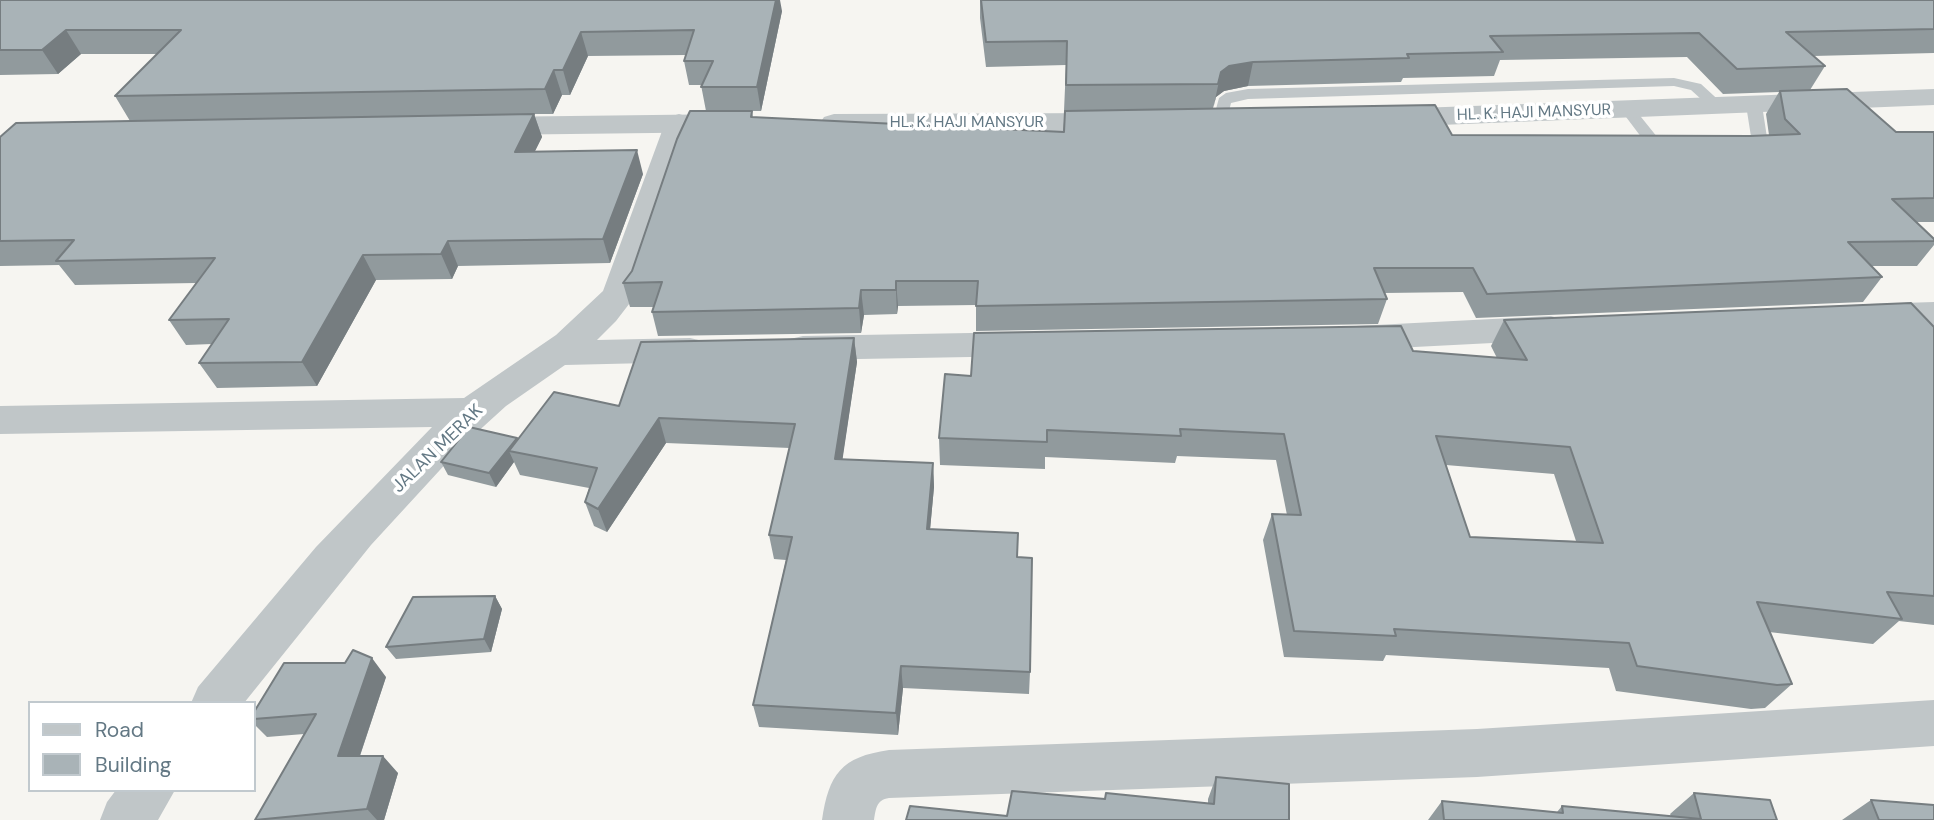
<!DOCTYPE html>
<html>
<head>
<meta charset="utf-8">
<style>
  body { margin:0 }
  #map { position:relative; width:1934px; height:820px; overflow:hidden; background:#f6f5f1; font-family:"DM Sans",sans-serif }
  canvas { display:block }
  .legend { position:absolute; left:28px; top:701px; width:228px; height:91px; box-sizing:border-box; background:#fff; border:2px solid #c1c9ce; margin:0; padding:9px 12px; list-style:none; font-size:21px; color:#637884 }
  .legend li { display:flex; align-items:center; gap:14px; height:35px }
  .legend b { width:35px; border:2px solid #c1c9ce }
</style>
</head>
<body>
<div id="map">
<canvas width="1934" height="820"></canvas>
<ul class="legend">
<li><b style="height:9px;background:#c0c6c8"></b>Road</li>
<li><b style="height:19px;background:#a9b3b7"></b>Building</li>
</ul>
</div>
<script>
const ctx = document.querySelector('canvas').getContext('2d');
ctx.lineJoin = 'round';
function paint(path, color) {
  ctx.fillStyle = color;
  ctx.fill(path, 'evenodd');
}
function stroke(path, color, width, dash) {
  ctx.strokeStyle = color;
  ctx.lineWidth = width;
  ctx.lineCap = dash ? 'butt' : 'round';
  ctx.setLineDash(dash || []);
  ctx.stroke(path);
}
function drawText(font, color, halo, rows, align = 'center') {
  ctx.font = font + ' "DM Sans",sans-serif';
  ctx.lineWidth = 7;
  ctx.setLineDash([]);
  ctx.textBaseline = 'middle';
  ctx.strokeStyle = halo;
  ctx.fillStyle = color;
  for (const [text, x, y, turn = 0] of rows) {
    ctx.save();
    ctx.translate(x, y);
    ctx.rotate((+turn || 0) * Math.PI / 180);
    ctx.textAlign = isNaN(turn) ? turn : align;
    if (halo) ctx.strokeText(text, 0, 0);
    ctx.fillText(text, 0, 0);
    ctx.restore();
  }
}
paint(new Path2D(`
  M1674,78L1701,84L1725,106L1717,111L1712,109L1691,90L1674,86L1248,99L1231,103L1226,123H1216L1213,120L1219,98L1226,93L1248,89Z
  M1754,100L1762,105L1768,144L1759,153L1735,155L1733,152L1752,143L1746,105Z
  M1628,105L1633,107L1666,148L1668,151L1666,154H1654L1623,113L1620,110Z`), '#c0c6c8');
paint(new Path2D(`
  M679,114L689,117L693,123L636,295L616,321L597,340L690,338L703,341L708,350L703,359L690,362L565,365L506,406L462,446L371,545L244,703H191L198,687L316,547L432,427L0,434V406L464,398L556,335L603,291L665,123L669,117Z
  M1934,302V326L1870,328L1858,324L1852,316L1858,308L1870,304Z
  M1551,316L1564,320L1569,328L1564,336L1551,340L1356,350L1343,347L1338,338L1343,329L1356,326Z
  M1026,332L1039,335L1044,344L1039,353L1026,356L803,360L790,357L785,348L790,339L803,336Z
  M1934,700V746L1477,777L889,798C876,800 876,809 874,820H822C829,774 841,757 889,750L1477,729Z
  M116,790H175L158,820H100L107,802Z`), '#c0c6c8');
paint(new Path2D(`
  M1934,89V105L1391,127L1381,124L1377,118L1381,112L1391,109Z
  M1117,113L1127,116L1131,122L1127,128L1117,131L834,132L824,129L820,123L824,117L834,114Z
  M735,114L745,117L749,123L745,129L735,132L488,135L478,132L474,126L478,120L488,117Z`), '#c0c6c8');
paint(new Path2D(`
  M0,0L782,11L761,111H706L701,85H689L684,61L686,55L588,56L570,95H562L553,114H534L542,137L535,151L643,174L610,263L458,266L452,279L376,280L317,386L217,388L199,363L212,344L186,345L169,320L196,283L75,285L59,265L0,266V137L130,121L115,96L157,54H81L58,74L0,75Z
  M980,0H1934V53L1813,56L1825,66L1810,90L1896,132H1934V222H1917L1934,239V245L1917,266H1871L1882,277L1863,302L1476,318L1463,292L1384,293L1387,299L1378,324L976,331V305L898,306L897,314L864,315L861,333L658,336L652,312L653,307H630L623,283L752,111L753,117L1063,132L1065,111L1090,110L1064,111L1066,65L986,67L980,18ZM1687,57L1723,94L1779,92L1766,114L1769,135L1750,136L1452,135L1213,108L1216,97L1224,91L1248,86L1401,82L1403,78L1494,76L1500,60Z
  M1504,320L1934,327V625L1899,621L1873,644L1769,632L1792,684L1765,708L1751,709L1616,691L1609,668L1386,655L1383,661L1284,657L1263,540L1272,514L1287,515L1276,460L1177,456L1175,463L1045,457V469L940,465L939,438L971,376L1413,351L1497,358L1491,346ZM1446,465L1554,474L1576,541L1470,537Z
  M854,338L857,362L842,460L933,463L934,487L930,529L1017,557L1030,672L1029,694L903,688L898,735L759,727L753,705L786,560L774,559L769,535L790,448L666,443L607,532L594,526L585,502L589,488L520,475L514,462L496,487L448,475L441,462L517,438V439L619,406Z
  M495,596L502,609L491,652L396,659L386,647Z
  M386,677L360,756L398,773L384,820H255L304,734L267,737L254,724V712Z
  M1216,777L1289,820L1007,816L1104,799L1208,803V799Z
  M1694,793L1777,820H1428L1442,801L1557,812L1562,806L1671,816L1670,814Z
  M1871,800L1934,820H1842Z`), '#919a9d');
paint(new Path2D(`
  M776,0H780L782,11L761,111L757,87Z
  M66,30L81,54L58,74L42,50Z
  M581,32L588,56L570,95L563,70Z
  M1253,62L1248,86L1224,91L1216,97L1213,109L1221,72L1229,66Z
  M554,70L562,95L553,114L545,89Z
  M534,114L542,137L523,175L515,152Z
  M637,150L643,174L610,263L603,239Z
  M448,241L458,266L452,279L441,254Z
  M363,255L376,280L317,386L302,362Z
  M896,281L898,306L897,314L896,290Z
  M861,290L864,315L861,333L859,308Z
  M854,338L857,362L839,483L835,459Z
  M659,418L666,443L607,532L598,509Z
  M517,438L523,451H509L514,462L496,487L489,473Z
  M933,463L934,487L928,552L927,529Z
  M495,596L502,609L491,652L484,639Z
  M372,658L386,677L354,773L338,756Z
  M901,666L903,688L898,735L896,713Z
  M383,756L398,773L384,820H377L367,809Z`), '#767d80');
const building = new Path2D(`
  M0,0H776L757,87H701L713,61H684L694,30L581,32L563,70H554L545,89L115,96L181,30H66L42,50H0Z
  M981,0H1934V29L1786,32L1825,66L1737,69L1699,33L1490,36L1503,52L1407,54L1409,58L1253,62L1229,66L1221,72L1218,84L1066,85L1067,41L986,42Z
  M1847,89L1896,132H1934V198L1892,199L1934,239V241L1848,242L1882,277L1487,294L1473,268H1374L1387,299L976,306L978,281H896V290H861L859,308L652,312L662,282L623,283L632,271L677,139L690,111H752L751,117L1064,132L1065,111L1435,105L1452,135L1750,136L1800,134L1785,119L1780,91Z
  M534,114L515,152L637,150L603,239L448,241L441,254L363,255L302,362L199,363L229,319L169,320L215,258L56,261L74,240L0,241V137L16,123Z
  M1911,303L1934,327V596L1887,592L1902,619L1757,602L1792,684L1777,685L1637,666L1629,643L1394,629L1396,636L1294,631L1272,514L1301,515L1284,434L1180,429L1181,436L1047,430V442L939,438L945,374L971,376L974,333L1401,326L1413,351L1527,360L1504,320ZM1436,436L1570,447L1603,543L1470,537Z
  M854,338L835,459L933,463L927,529L1018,533L1017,557L1032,558L1030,672L901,666L896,713L753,705L792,537L769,535L795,424L659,418L598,509L585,502L597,468L509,451L554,392L619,406L641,342Z
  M469,427L517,438L489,473L441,462Z
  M495,596L484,639L386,647L413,597Z
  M353,650L372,658L338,756H383L367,809L255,820L316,714L254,719V712L284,663H345Z
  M1216,777L1289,784V820H906L910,806L1007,816L1012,791L1105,799L1106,793L1214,804Z
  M1694,793L1770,800L1777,820H1444L1442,801L1563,813L1562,806L1701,819Z
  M1871,800L1934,805V820H1879Z`);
paint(building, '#a9b3b7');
stroke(building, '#767d80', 2);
drawText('16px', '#637884', '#fff', [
  ["HL. K. HAJI MANSYUR",1534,113,-2],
  ["HL. K. HAJI MANSYUR",967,123]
]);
drawText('18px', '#637884', '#fff', [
  ["JALAN MERAK",438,449,-44]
]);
</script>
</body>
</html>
